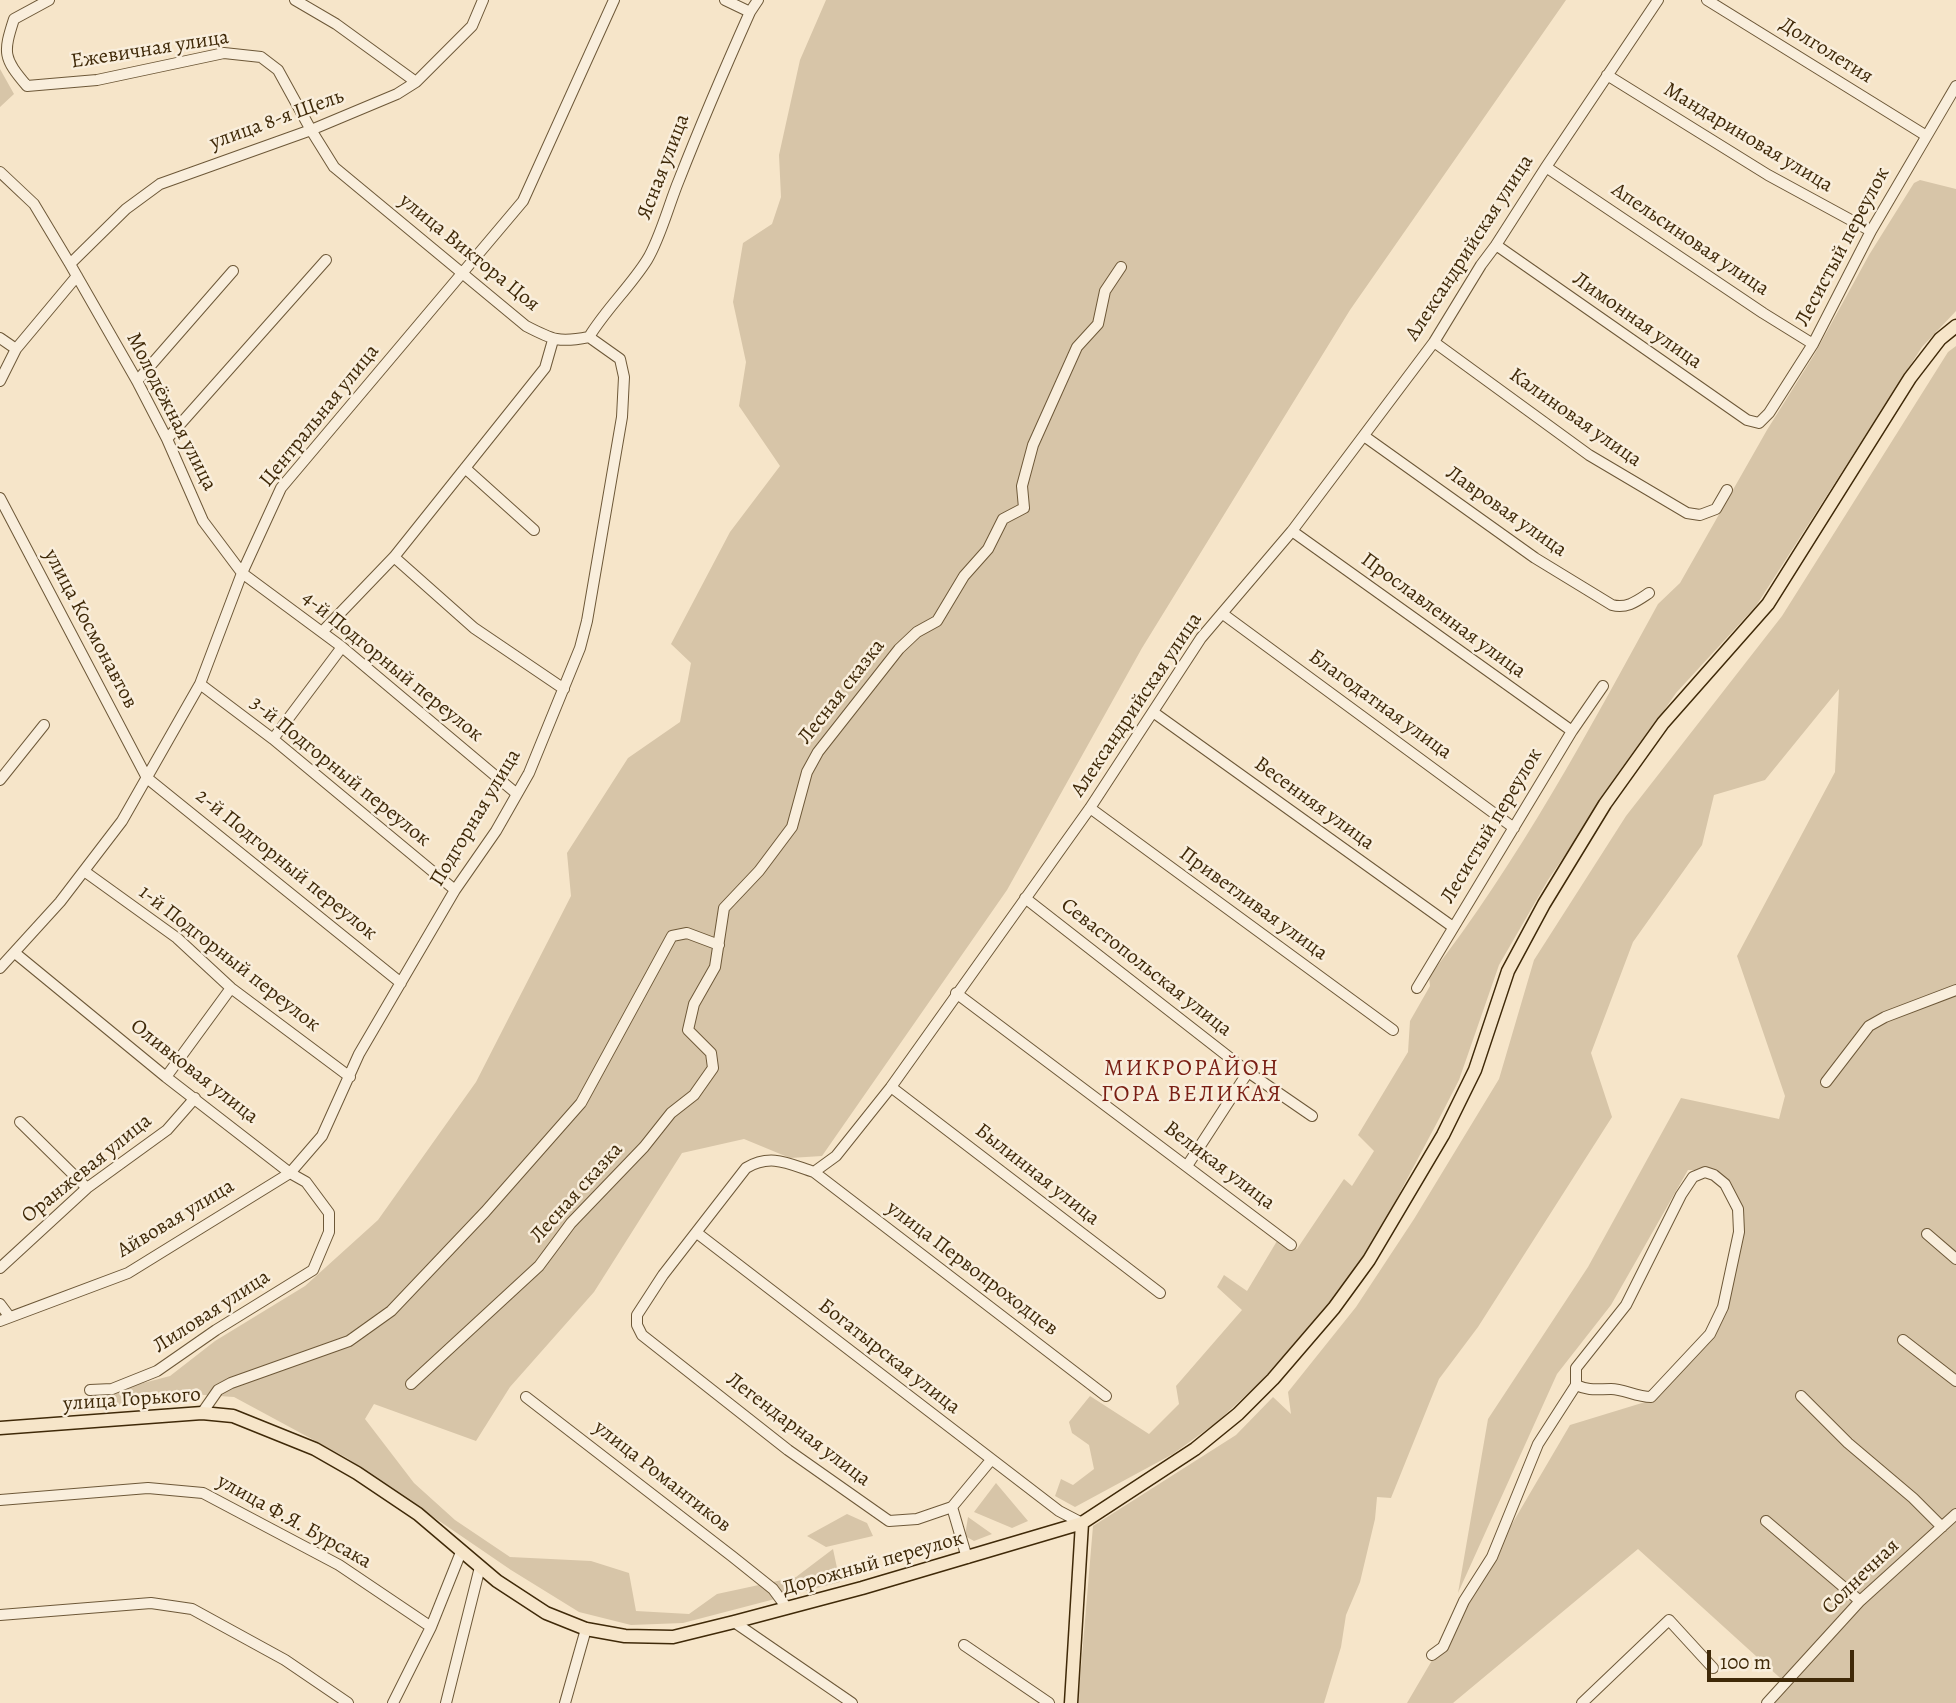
<!DOCTYPE html>
<html>
<head>
<meta charset="utf-8">
<style>
  body { margin:0 }
  #map { position:relative; width:1956px; height:1703px; overflow:hidden; background:#f6e5c9; font-family:Alegreya,serif }
  canvas { display:block }
  .scale { position:absolute; left:1707px; top:1650px; width:147px; height:32px; box-sizing:border-box; border:4px solid #3f2908; border-top:0; padding-left:9px; font-size:21px; line-height:24px; white-space:nowrap; color:#3f2908; -webkit-text-stroke:5px #f9eedc; paint-order:stroke }
</style>
</head>
<body>
<div id="map">
<canvas width="1956" height="1703"></canvas>
<div class="scale">100 m</div>
</div>
<script>
const ctx = document.querySelector('canvas').getContext('2d');
ctx.lineJoin = 'round';
function paint(path, color) {
  ctx.fillStyle = color;
  ctx.fill(path, 'evenodd');
}
function stroke(path, color, width, dash) {
  ctx.strokeStyle = color;
  ctx.lineWidth = width;
  ctx.lineCap = dash ? 'butt' : 'round';
  ctx.setLineDash(dash || []);
  ctx.stroke(path);
}
function drawText(font, color, halo, rows, align = 'center') {
  ctx.font = font + ' Alegreya,serif';
  ctx.lineWidth = 5;
  ctx.setLineDash([]);
  ctx.textBaseline = 'middle';
  ctx.strokeStyle = halo;
  ctx.fillStyle = color;
  for (const [text, x, y, turn = 0] of rows) {
    ctx.save();
    ctx.translate(x, y);
    ctx.rotate((+turn || 0) * Math.PI / 180);
    ctx.textAlign = isNaN(turn) ? turn : align;
    if (halo) ctx.strokeText(text, 0, 0);
    ctx.fillText(text, 0, 0);
    ctx.restore();
  }
}
paint(new Path2D(`
  M826,0H1566L1350,310L1142,648L1007,890L822,1156L790,1158L744,1139L682,1153L594,1292L510,1387L476,1441L374,1404L365,1419L414,1483L455,1520L510,1557L591,1561L629,1573L636,1611L689,1614L717,1594L796,1577L833,1549L840,1582L683,1623L631,1625L579,1612L511,1570L347,1458L234,1397L190,1394L78,1411L75,1401L170,1376L215,1341L305,1286L378,1220L476,1082L571,896L567,853L628,758L680,722L691,663L671,644L730,532L780,466L739,406L746,362L733,302L743,243L772,224L781,197L779,155L800,60Z
  M0,69L14,94L0,107Z
  M1920,180L1956,189V311L1922,347L1756,606L1676,693L1548,880L1499,965L1459,1080L1440,1117L1380,1230L1340,1291L1260,1382L1217,1422L1173,1454L1075,1507L1055,1496L1061,1479L1073,1485L1094,1469L1089,1445L1072,1433L1069,1422L1090,1396L1149,1434L1179,1404L1176,1386L1242,1310L1217,1287L1224,1275L1247,1291L1277,1241L1297,1249L1344,1179L1352,1186L1374,1151L1358,1135L1408,1052L1410,1021L1430,986L1429,977C1519,861 1588,732 1658,604L1680,583L1767,430L1814,355L1869,255L1914,183Z
  M1956,346V1703H1773L1789,1686L1638,1549L1453,1703H1407L1570,1425L1655,1399L1725,1309L1736,1215L1714,1170H1688L1611,1305L1557,1374L1458,1593L1488,1419L1588,1267L1681,1098L1779,1119L1785,1096L1737,956L1835,772L1839,689L1765,780L1714,795L1702,845L1633,942L1591,1053L1612,1117L1478,1327L1439,1379L1391,1498L1377,1497L1375,1519L1360,1582L1346,1615L1341,1647L1324,1703H1078L1093,1526L1236,1435L1273,1397L1291,1414L1288,1392L1356,1307L1414,1219L1499,1079L1534,960L1626,816L1782,616L1948,352Z
  M996,1483L1028,1521L1012,1528L974,1512Z
  M847,1514L867,1523L873,1536L826,1547L807,1536Z
  M968,1517L992,1534L974,1541L965,1536Z`), '#d7c5a8');
const minor = new Path2D(`
  M295,0L336,24L416,82
  M725,0L750,12
  M1707,0L1925,135
  M1607,75L1768,175L1871,231
  M1546,167L1763,313L1813,344
  M0,172L34,204L70,264L137,381L167,439L203,521L242,573L342,647L517,794
  M1496,245L1747,420L1759,423L1769,413L1813,344L1871,231L1956,86
  M70,264L126,209L160,184L311,130L397,94L416,82L472,26L483,0
  M589,337C606,309 630,287 647,260C660,239 669,204 679,180C701,124 725,68 750,12L758,0
  M0,338L16,349
  M1434,342L1589,455L1687,513L1700,515L1716,509L1727,490
  M0,381L16,349L77,276
  M137,381L233,271
  M1364,436L1535,558L1612,605C1627,609 1637,601 1649,593
  M167,439L326,260
  M465,468L534,530
  M0,498L147,778L401,983
  M1292,531L1572,731
  M394,557L474,628L564,689
  M1223,614L1514,828
  M322,632L394,557L545,368L553,340
  M200,684L273,739L455,890
  M1153,712L1453,927
  M273,739L342,647
  M0,780L44,725
  M1090,808L1393,1030
  M84,871L177,938L231,988L350,1077
  M1025,898L1248,1072L1312,1116
  M15,953L166,1077L290,1173L306,1182L329,1213V1232L313,1270L216,1330L157,1371L112,1389L90,1390
  M0,968L60,902L122,821L200,684L242,573L281,488L523,201L614,0
  M1417,988L1572,731L1603,686
  M956,993L1291,1245
  M166,1077L231,988
  M1826,1082L1869,1026L1885,1017L1956,990
  M891,1087L1160,1293
  M20,1122L87,1188
  M1187,1166L1248,1072
  M814,1172L1106,1396
  M697,1233L1059,1511L1082,1523
  M1927,1234L1956,1259
  M0,1268L87,1188L167,1130L195,1098
  M0,1304L9,1316
  M0,1321L128,1273L290,1173L322,1136L359,1054L455,890L496,831L529,773L580,648L587,621L622,417L624,377L620,359L589,337C559,343 553,340 526,326L334,167L311,130L278,70L261,57L224,53L97,80L27,86C3,58 3,53 14,19L49,0
  M1903,1340L1956,1381
  M411,1384L539,1266L571,1223L644,1147L671,1113L694,1095L713,1068L711,1053L688,1030L694,1004L715,967L724,908L759,871L792,827L807,772L818,752L899,649L917,632L937,621L964,576L988,549L1003,519L1024,508L1022,486L1033,445L1077,347L1098,324L1105,291L1121,267
  M1801,1396L1848,1443L1913,1498L1942,1527
  M526,1397L733,1557L773,1589L787,1608
  M202,1413L218,1390L231,1383L349,1341L391,1311L485,1212L581,1103L672,936L687,933L719,945
  M0,1500L148,1488L203,1493L339,1565L431,1627
  M952,1507L917,1519L889,1521L788,1450L642,1335L637,1325V1315L663,1275L746,1168C771,1153 789,1164 814,1172L836,1156L891,1087L1090,808L1201,638L1292,531L1434,342L1481,265L1496,245L1546,167L1658,0
  M952,1507L991,1460
  M952,1507L967,1558
  M1766,1521L1860,1601
  M0,1615L151,1603L192,1609L285,1660L348,1703
  M734,1622L852,1703
  M964,1645L1049,1703
  M1432,1655L1443,1647L1464,1601L1492,1557L1538,1444L1576,1385V1368L1626,1305L1681,1195L1693,1177L1705,1172L1714,1175L1725,1184L1738,1209L1739,1232L1723,1307L1710,1334L1651,1397C1636,1397 1624,1389 1611,1389C1597,1389 1589,1391 1576,1385
  M393,1703L431,1627L461,1552
  M446,1703L480,1567
  M565,1703L586,1629
  M1582,1703L1669,1620L1713,1668
  M1767,1703L1860,1601L1956,1514`);
const major = new Path2D(`
  M0,1428L202,1413L233,1416L315,1449L357,1473L418,1514L497,1581L546,1613L586,1629L625,1636L673,1637L734,1622L862,1588L1082,1523L1195,1449L1238,1414L1273,1379L1334,1308L1369,1260L1443,1135L1475,1070L1508,971L1544,904L1605,804L1663,723L1768,604L1910,378L1940,339L1956,326
  M1071,1703L1082,1523`);
stroke(minor, '#6d5838', 12);
stroke(major, '#3f2908', 15);
stroke(minor, '#f9eedc', 10);
stroke(major, '#f6e5c9', 12);
drawText('21px', '#3f2908', '#f9eedc', [
  ["Ежевичная улица",150,50,-9],
  ["Долголетия",1826,51,32],
  ["улица 8-я Щель",277,120,-20],
  ["Мандариновая улица",1748,138,31],
  ["Ясная улица",664,167,-69],
  ["Апельсиновая улица",1690,240,34],
  ["Лесистый переулок",1843,247,-62],
  ["Александрийская улица",1470,248,-57],
  ["улица Виктора Цоя",469,253,39],
  ["Лимонная улица",1637,321,35],
  ["Молодёжная улица",171,412,63],
  ["Центральная улица",320,416,-51],
  ["Калиновая улица",1575,418,35],
  ["Лавровая улица",1506,512,35],
  ["Прославленная улица",1443,616,36],
  ["улица Космонавтов",90,629,62],
  ["4-й Подгорный переулок",392,667,39],
  ["Лесная сказка",842,692,-52],
  ["Александрийская улица",1137,705,-56],
  ["Благодатная улица",1380,705,36],
  ["3-й Подгорный переулок",340,772,39],
  ["Весенняя улица",1314,804,36],
  ["Подгорная улица",476,818,-59],
  ["Лесистый переулок",1492,826,-59],
  ["2-й Подгорный переулок",286,865,39],
  ["Приветливая улица",1253,904,36],
  ["1-й Подгорный переулок",229,959,38],
  ["Севастопольская улица",1146,968,38],
  ["Оливковая улица",194,1072,38],
  ["Великая улица",1219,1166,37],
  ["Оранжевая улица",87,1169,-39],
  ["Былинная улица",1037,1175,38],
  ["Лесная сказка",577,1193,-48],
  ["Айвовая улица",176,1219,-31],
  ["улица Первопроходцев",972,1269,37],
  ["Лиловая улица",212,1312,-33],
  ["Богатырская улица",889,1357,38],
  ["улица Горького",132,1400,-4],
  ["Легендарная улица",798,1430,37],
  ["улица Романтиков",662,1477,38],
  ["улица Ф.Я. Бурсака",294,1522,29],
  ["Дорожный переулок",873,1564,-16],
  ["Солнечная",1861,1577,-44]
]);
ctx.letterSpacing = '2px';
drawText('23px', '#7a1f14', '#f9eedc', [
  ["МИКРОРАЙОН",1192,1069],
  ["ГОРА ВЕЛИКАЯ",1192,1095]
]);
ctx.letterSpacing = '0px';
</script>
</body>
</html>
